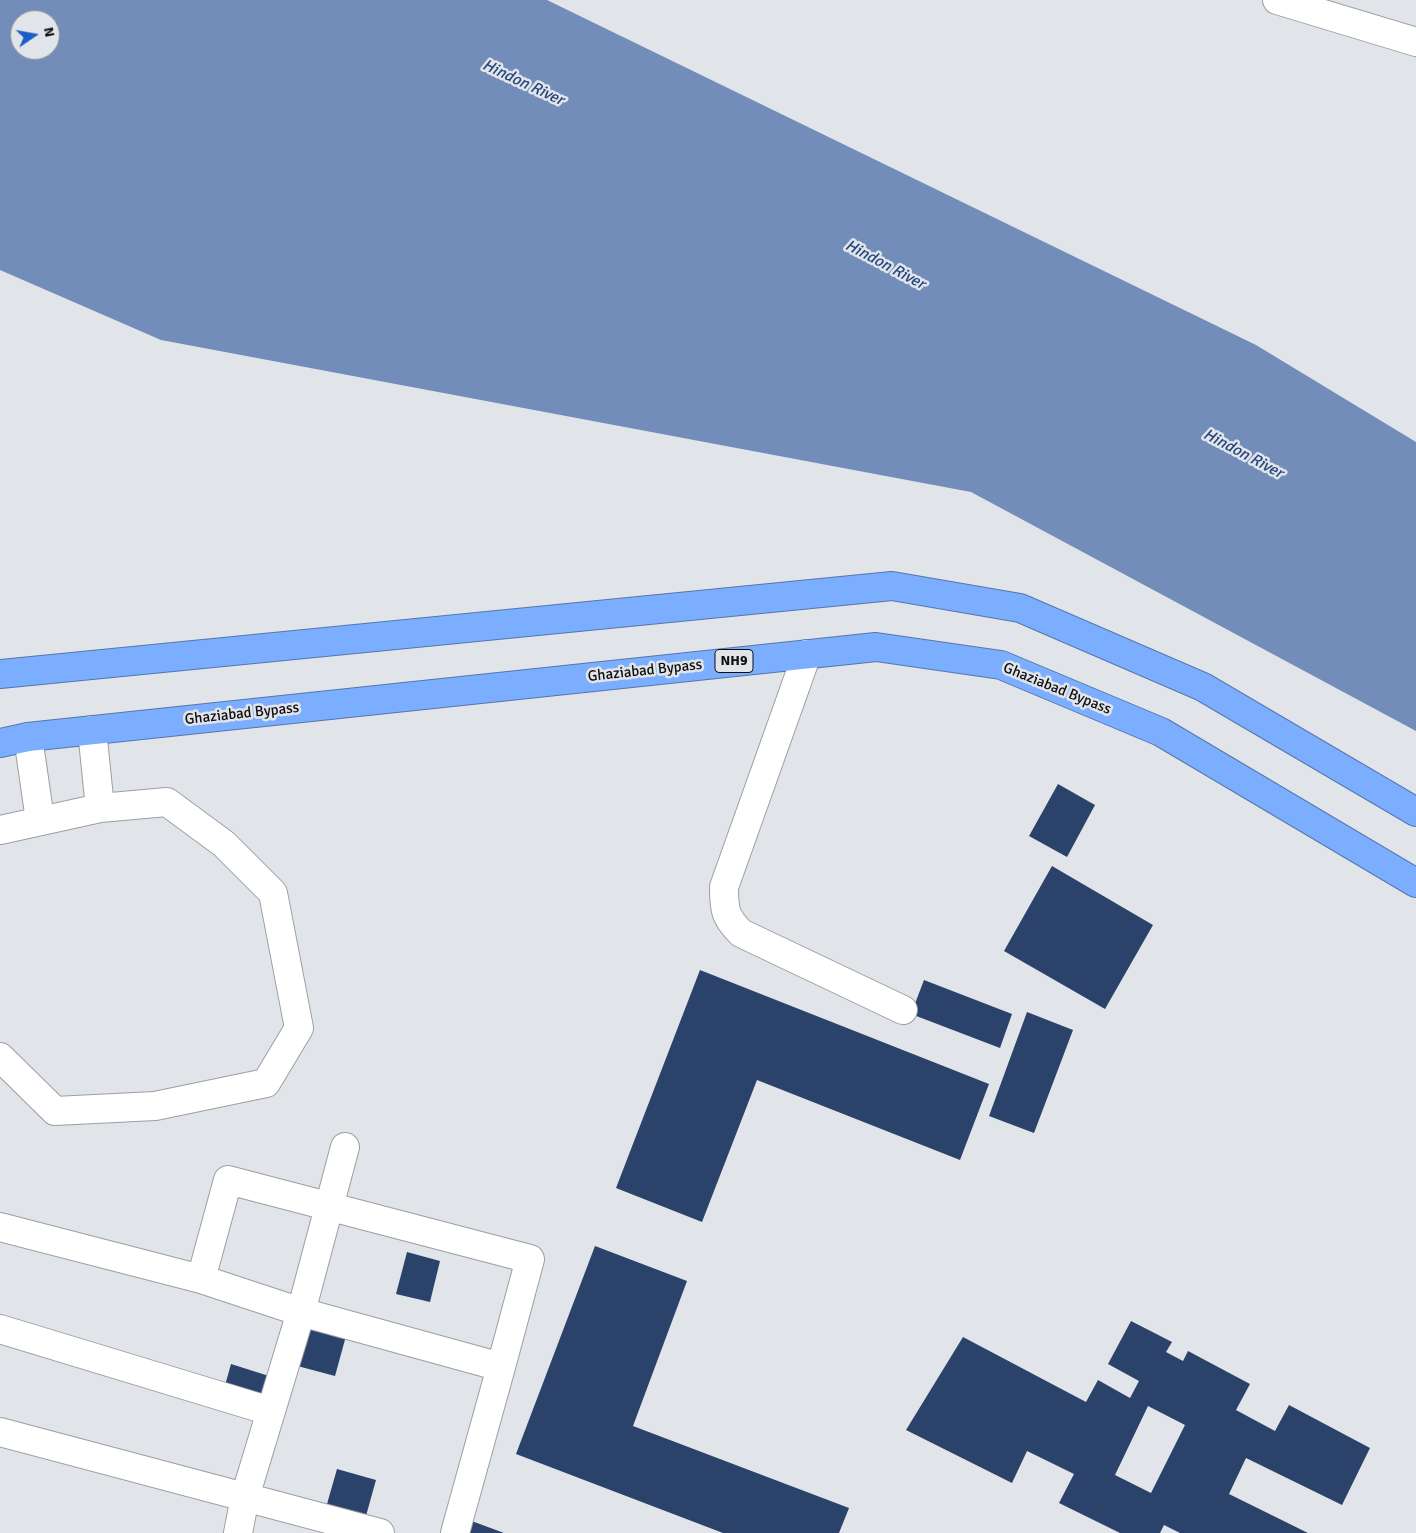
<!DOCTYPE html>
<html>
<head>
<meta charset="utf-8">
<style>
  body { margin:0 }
  #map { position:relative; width:1416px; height:1533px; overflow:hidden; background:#e1e4e9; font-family:Signika,sans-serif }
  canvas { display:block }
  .north { position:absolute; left:10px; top:10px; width:50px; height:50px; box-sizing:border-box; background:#e1e4e9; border:1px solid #8c8e92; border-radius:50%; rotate:78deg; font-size:14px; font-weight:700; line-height:20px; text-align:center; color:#0d0e10 }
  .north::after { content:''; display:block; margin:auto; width:18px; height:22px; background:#1a5ec9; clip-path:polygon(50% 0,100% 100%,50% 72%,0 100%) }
</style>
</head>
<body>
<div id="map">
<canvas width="1416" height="1533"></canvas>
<div class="north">N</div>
</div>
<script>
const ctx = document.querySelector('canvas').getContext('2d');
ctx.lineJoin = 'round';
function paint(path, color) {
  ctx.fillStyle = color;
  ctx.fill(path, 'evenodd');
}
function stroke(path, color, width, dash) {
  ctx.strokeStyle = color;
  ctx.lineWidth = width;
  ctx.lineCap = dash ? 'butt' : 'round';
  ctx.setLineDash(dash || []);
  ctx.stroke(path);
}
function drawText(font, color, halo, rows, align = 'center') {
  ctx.font = font + ' Signika,sans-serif';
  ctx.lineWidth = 5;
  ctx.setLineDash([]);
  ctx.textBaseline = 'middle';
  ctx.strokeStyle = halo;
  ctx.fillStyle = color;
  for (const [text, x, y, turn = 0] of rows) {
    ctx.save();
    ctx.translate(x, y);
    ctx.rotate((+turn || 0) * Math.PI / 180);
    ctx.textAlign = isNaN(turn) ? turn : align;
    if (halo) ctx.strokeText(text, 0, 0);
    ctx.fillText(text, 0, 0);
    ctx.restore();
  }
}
paint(new Path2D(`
  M0,0H547L1256,345L1416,442V731L971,492L161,340L0,270ZM20,20H50V50H20Z`), '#728db9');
paint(new Path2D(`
  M1058,784L1095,805L1067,857L1029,836Z
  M1052,866L1153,925L1105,1009L1004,951Z
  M700,970L989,1084L960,1160L757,1080L702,1222L616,1188Z
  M924,980L1012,1014L1000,1048L911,1014Z
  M1027,1012L1073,1030L1034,1133L989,1116Z
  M595,1246L687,1281L633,1426L849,1508L839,1533H723L516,1454Z
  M407,1252L440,1261L430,1302L396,1294Z
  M1131,1321L1172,1342L1166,1352L1183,1361L1188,1351L1250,1384L1236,1410L1275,1431L1289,1405L1370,1448L1342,1505L1246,1458L1229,1494L1308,1533H1180L1164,1525L1160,1533H1120L1059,1503L1074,1474L1027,1451L1012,1483L906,1430L963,1337L1086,1402L1098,1380L1130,1398L1139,1381L1108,1364ZM1148,1406L1185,1425L1151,1493L1115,1475Z
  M301,1324L346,1336L335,1376L290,1364Z
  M231,1364L269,1376L262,1400L224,1389Z
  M337,1469L376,1480L364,1523L325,1511Z
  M469,1520L504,1533H464Z`), '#2b436a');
const minor = new Path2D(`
  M1277,0L1416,42
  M807,654L724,887C724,910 725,917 741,933L903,1010
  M92,730L100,808
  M28,737L40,820
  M0,830L100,808L167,802L224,844L273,893L299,1028L266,1083L155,1106L55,1111L0,1057
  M0,1227L201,1279L301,1312L501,1367L455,1533
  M201,1279L228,1180L530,1259L501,1367
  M0,1329L270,1411
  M0,1432L380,1533
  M238,1533L245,1497L301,1312L345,1147`);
const highway = new Path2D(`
  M0,674L892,586L1020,608L1203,687L1416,812
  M0,743L28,737L876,647L1001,665L1161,732L1416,883`);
stroke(minor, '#9b9ea3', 30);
stroke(highway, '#5576ab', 30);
stroke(minor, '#fff', 28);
stroke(highway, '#7caeff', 28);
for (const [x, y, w] of [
  [734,661,38]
]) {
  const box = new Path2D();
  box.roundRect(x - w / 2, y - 11.5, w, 23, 4);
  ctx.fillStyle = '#e1e4e9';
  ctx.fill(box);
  stroke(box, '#0d0e10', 1);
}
drawText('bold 14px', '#0d0e10', null, [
  ["NH9",734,661]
]);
drawText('15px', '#0d0e10', '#e1e4e9', [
  ["Ghaziabad Bypass",645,671,-6],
  ["Ghaziabad Bypass",1057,689,22],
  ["Ghaziabad Bypass",242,714,-6]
]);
drawText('italic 16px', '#24467f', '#e1e4e9', [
  ["Hindon River",523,83,25],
  ["Hindon River",885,265,28],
  ["Hindon River",1243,454,28]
]);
</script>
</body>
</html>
